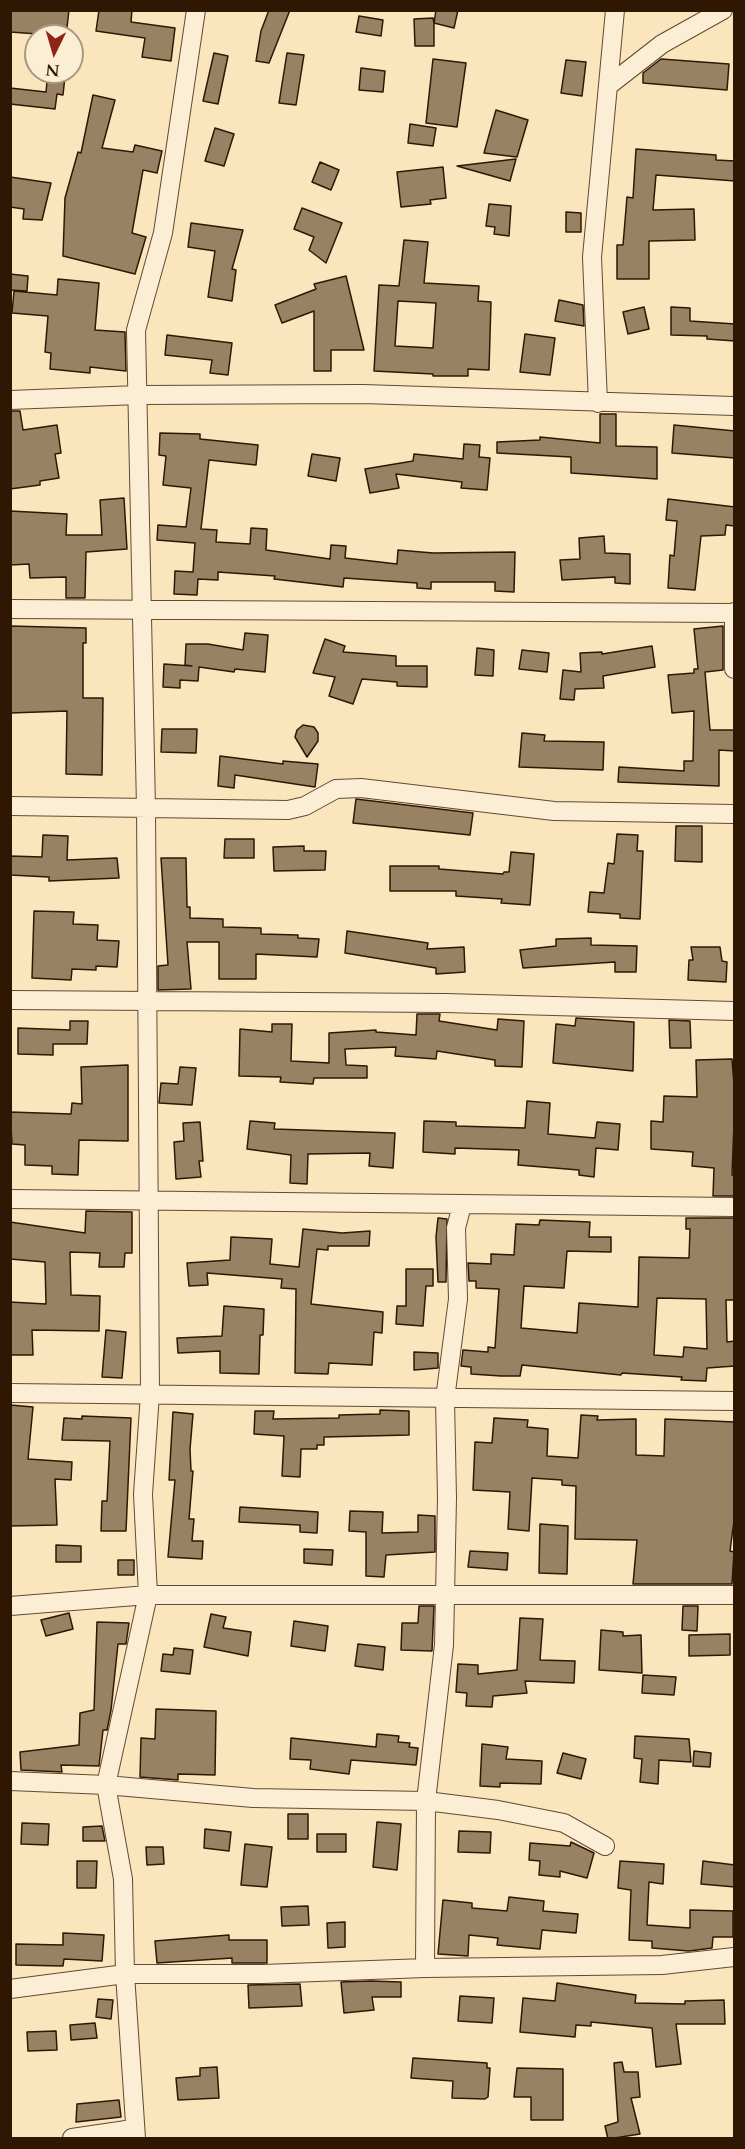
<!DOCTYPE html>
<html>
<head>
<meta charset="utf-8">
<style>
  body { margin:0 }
  #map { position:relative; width:745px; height:2149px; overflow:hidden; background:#fae5bd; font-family:Cardo,serif }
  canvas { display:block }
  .frame { position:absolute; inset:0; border:12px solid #2f1704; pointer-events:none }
  .north { position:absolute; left:24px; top:24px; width:60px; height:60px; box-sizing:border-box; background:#fceed4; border:2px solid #aa9881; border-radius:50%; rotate:185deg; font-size:16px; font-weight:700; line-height:24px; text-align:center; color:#2f1704 }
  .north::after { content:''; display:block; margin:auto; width:21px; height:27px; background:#8f2418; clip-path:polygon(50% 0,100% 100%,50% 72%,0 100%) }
</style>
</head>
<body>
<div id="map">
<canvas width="745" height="2149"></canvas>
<div class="frame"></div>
<div class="north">N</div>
</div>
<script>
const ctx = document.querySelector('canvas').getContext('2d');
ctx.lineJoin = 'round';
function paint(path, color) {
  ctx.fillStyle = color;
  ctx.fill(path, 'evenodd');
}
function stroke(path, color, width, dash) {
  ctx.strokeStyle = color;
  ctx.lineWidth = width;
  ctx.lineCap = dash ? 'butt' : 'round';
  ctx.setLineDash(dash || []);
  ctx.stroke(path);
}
const building = new Path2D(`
  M10,10H69L66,36L10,32Z
  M99,10H132L131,22L175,28L171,61L142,57L145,38L96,31Z
  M269,10H290L269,63L256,61L261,31Z
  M436,10H458L454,28L434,23V46H415L414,19L433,18L434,23Z
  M359,16L383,20L381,36L356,32Z
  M214,53L228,56L218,104L203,101Z
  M287,53L304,55L296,105L279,103Z
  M433,59L466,63L457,127L426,123Z
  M661,59L729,64L727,90L643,83V73Z
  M566,60L586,62L582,96L561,93Z
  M361,68L385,71L383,92L359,90Z
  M48,72L65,76L63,95L57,94L55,109L10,104V88L46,92Z
  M93,95L115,100L102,148L133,152L135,145L162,151L157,173L143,170L132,233L146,237L135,274L63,256L65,198L78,152L81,153Z
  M496,110L528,120L517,157L484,153Z
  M410,124L436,128L433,146L408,143Z
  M215,128L234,134L224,166L205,161Z
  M636,149L716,155V160L735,161V181L656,175L653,210L694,209L695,240L649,241V279H617V245H623L627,197L633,198Z
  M516,159L510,181L457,166Z
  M320,162L339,170L331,190L312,182Z
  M443,167L446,198L430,200L431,204L401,207L397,172Z
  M10,177L51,183L42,220L23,219L24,209L10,207Z
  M489,204L511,206L509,236L494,234L495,227L486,226Z
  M302,208L342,223L326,263L309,250L314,237L294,229Z
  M566,212L581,213V232H566Z
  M191,223L243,230L232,269L236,270L232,301L208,297L215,251L188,247Z
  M404,240L428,242L424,283L479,286L478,301L491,302L489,370L468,369V376H433V374L374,371L379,285L399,286ZM398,301L436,303L433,348L395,346Z
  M10,274L28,276L27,291L10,290Z
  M346,276L364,350H331V371H314V311L282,323L275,305L316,289L314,284Z
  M58,279L99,283L95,330L125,332L126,371L90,367V373L50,369L51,353L45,352L48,316L12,313L14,291L57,295Z
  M559,300L583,305L584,326L555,321Z
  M644,307L649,329L628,334L623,312Z
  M671,307L690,308V321L735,324V341L707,339V336L671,335Z
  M525,334L555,338L550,375L520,372Z
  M167,335L232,343L228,375L210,373L212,360L165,355Z
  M10,411H20L23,430L57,425L61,453L55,454L59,478L40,481V485L10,489Z
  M600,414H616V446L657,447V479L571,473V457L497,453V442L540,440V437L600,443Z
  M674,425L735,431V458L672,453Z
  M160,433L200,434V439L258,445L256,465L209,460L201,529L217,530L216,542L250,544L251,528L267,529L266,550L330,559L331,545L346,546L345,558L397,564L398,550L433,553L515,552L514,592L495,591V582H431V589L417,588V583L344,578L343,587L274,579L275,576L218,572V580L198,579L197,595L174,594L175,571L193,572L195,543L157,540L158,525L186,527L191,488L163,485L166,456L159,455Z
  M464,444L480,445L479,457L490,458L487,490L461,488L462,482L396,474L399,488L370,493L365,469L413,461L414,454L463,459Z
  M312,454L340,458L336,481L308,476Z
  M124,498L127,549L86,552L85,598H66V577L30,578L29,564L10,565V511L67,514L66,535H102L100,500Z
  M668,499L735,507V526L726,525L725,535L701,536L695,590L668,588L670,555L674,556L677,521L666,520Z
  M604,536L605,553L630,554V584L615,583V577L562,580L560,560L580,559L579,538Z
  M10,626L86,628V643H83V698H103L102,775L66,774L67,711L10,713Z
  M723,626V670L705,672L710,730H735V751L719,750V786L618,782L619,767L684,771V761H693L694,711L672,713L668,675L694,673V669H698L694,629Z
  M245,633L268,635L265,672L235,669L234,672L199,667L198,681L180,680V688L163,687L164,664L192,666L185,665L186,644H208L243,650Z
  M325,639L345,646L343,652L396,656V666H427V687L397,686V682L362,679L353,704L329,696L335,677L313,673Z
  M652,646L655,667L603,676L604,688L575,689L574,700L560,699L563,670L581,672L580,653L602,652V654Z
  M477,648L494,650L493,676L475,675Z
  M522,650L549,653L547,672L519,669Z
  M303,725L314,727L318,733V741L307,757L295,737L297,730Z
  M162,729H197L196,753L161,752Z
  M522,733L545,735L544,741L604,742L603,770L519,767Z
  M220,756L283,764V761L318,764L315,787L235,775L234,788L218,786Z
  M356,799L473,813L470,835L353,823Z
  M676,826H702V862L675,861Z
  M617,834L638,835L637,851H643L640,919L620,918V914L588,912L590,892L604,893L608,863L614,864Z
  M43,835L68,836L67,860L117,858L119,878L49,881V877L10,875V856L42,857Z
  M225,839H254V858H224Z
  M304,846V851H326L325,870L274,871L273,847Z
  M511,852L534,854L530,905L501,903L502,899L456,896V891H390V866H439V869L503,874L504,872H509Z
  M161,858H186L187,907H190V918L223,919V927L261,928V934L298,935V938L319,939L317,957L256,954V979H219V942H187L191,989L158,990V966L168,965Z
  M34,911L74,912L73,924L98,925L97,940L119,941L117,967L96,966V970L72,969L71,980L32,978Z
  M347,931L428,943L427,949L464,947L465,972L436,974V968L345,953Z
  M591,938V945L637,946L636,972H615V962L523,968L520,950L556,946V939Z
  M691,947H720L722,961L727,962L726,982L688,980L689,960H693Z
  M417,1014H440L439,1021L497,1030L498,1019L524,1021L522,1067L495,1066V1060L437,1051L436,1059L395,1056L396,1047L345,1049L346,1065L367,1066V1078H314L313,1084L280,1082L281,1077L239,1076L240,1029L272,1032V1024H292L291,1061L329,1063V1033L376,1030V1032L416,1035Z
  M576,1018L634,1022L633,1071L553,1063L556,1024L575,1026Z
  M669,1020L690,1021L691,1048H670Z
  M70,1021H88L87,1044H53V1055L18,1054V1028L70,1030Z
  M732,1059L735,1098L732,1175H735V1196H713L714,1168L692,1166L693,1152L651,1149V1121L663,1122L664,1096L697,1097L696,1060Z
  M128,1065V1141L79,1140L78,1175L52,1174V1166L25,1165V1145L12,1144L10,1112L71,1114L72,1103L82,1104L81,1067Z
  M180,1067L196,1068L192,1105L159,1103L161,1083L178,1084Z
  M527,1101L550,1103L548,1134L595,1138L597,1122L620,1124L618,1150L596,1148L594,1177L579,1175V1170L518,1165L519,1150L455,1148V1154L423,1152L424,1121L456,1122V1126L525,1128Z
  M250,1121L275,1123L274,1129L395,1133L393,1168L369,1166L370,1153L308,1154L307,1184L290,1183L291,1155L247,1149Z
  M200,1122L203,1161H199L201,1177L176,1179L174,1142L184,1141L183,1123Z
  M86,1211L132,1212V1253H125L124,1267H99L100,1253L70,1252L71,1295L100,1296L99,1331L32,1330L33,1355H10V1302L46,1304L45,1262L10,1259V1222L85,1233Z
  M438,1218L447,1219L446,1282H438L436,1237Z
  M686,1218H735V1300H726L727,1342L735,1341V1366L707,1368L706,1381L681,1380L682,1377L622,1373L621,1375L522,1365L520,1376H501L471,1374V1367L461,1366L463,1350L488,1352V1347L495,1348L499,1289L476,1288V1281H469L468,1263L491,1264V1254L514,1255L516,1224L539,1225L540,1220L590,1222L589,1237H611V1252L567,1251L564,1288L524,1286L521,1328L577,1333L579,1303L638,1307L639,1257L689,1258L690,1229H686ZM657,1298L706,1299L707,1349L684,1347L683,1357L654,1355Z
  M303,1229L342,1233L370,1231L369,1246H328V1250L317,1249L311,1304L383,1312L382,1333L374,1332L372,1365L329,1363L328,1374L295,1373L296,1289L281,1288L282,1279L207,1273L208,1285L189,1286L187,1263L230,1260L231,1237L272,1239L270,1264L299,1267Z
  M406,1269H433V1286H426L423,1326L396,1324L397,1306H406Z
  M224,1306L264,1309L263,1335H260L259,1374L220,1373V1351L178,1353L177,1338L222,1336Z
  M106,1330L126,1332L122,1378L102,1377Z
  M414,1352L438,1353V1368L414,1370Z
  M10,1405L33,1407L28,1459L72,1462L71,1480L55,1479L57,1525L10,1526Z
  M380,1410L409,1411V1435L324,1437V1445H317V1449H301L300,1477L282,1476L284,1436L254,1434L255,1411H274L273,1419L339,1418V1415L380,1414Z
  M173,1412L193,1414L190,1449L191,1471H193L189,1519H194L192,1541H203L202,1559L168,1557L175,1480H169Z
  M581,1415L598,1416L597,1420L636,1419V1455L664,1456L665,1419L735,1422V1513L730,1551L734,1552L732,1584H633L637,1540L575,1539L576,1486L562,1485V1480L532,1478L529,1531L508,1529L510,1492L473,1490L475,1442L492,1443L494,1418L528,1420L527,1427L548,1429L547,1456L578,1458Z
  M82,1416L131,1418L126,1531H101L102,1501H107L110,1441L62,1440L64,1418L82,1419Z
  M240,1507L318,1512L317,1533L300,1532V1525L239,1522Z
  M350,1511L383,1512L382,1533L418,1532V1515L435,1516V1552L386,1555L384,1577L366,1576V1532L349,1531Z
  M540,1524L568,1526L567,1574L539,1573Z
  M56,1545L81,1546V1562H56Z
  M304,1549L333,1550L332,1565L304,1563Z
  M470,1551L508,1553L507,1570L468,1567Z
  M118,1560H134V1575H118Z
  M419,1606H434L432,1651L401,1650L402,1623H418Z
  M683,1606H698L697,1631L682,1630Z
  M69,1613L73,1629L46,1636L41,1620Z
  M211,1614L226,1617L223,1628L251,1632L248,1656L204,1647Z
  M520,1618L543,1619L540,1660L575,1661L574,1683L525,1681L527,1693L493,1696L492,1707L466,1706L467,1693L456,1692L458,1664L478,1665V1674L517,1670Z
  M294,1621L328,1626L325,1651L291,1646Z
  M97,1622L129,1623L126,1644H118L111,1710L107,1730H103L99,1766L61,1765L62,1772L21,1770L20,1752L79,1745L80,1713L94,1710Z
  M601,1630L623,1632V1636L641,1635L642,1673L599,1670Z
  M730,1634V1655L689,1656V1635Z
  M358,1644L385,1647L383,1670L355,1666Z
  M174,1648L193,1650L190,1674L161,1671L163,1654L173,1655Z
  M643,1675L676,1677L674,1695L642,1693Z
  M156,1709L216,1711L215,1775L178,1774V1780L140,1777L141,1738L155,1739Z
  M377,1734L399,1736L398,1742L410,1743L409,1747L418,1748L416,1765L351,1760L349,1774L310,1769L311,1760L290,1759L291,1738L376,1747Z
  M635,1736L689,1739L691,1762L659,1760L658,1784L640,1782L642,1759L634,1758Z
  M482,1744L508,1747L506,1759L542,1761L541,1784L500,1783V1787L480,1786Z
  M694,1751L711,1753L710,1767L693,1766Z
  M563,1753L586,1759L581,1779L557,1773Z
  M288,1814H308V1839H288Z
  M377,1822L401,1824L397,1870L373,1867Z
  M22,1823L49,1824L48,1845L21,1844Z
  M102,1826L105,1841H83V1827Z
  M205,1829L231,1832L229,1851L204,1848Z
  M459,1831L491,1832L490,1853L458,1852Z
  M317,1834H346V1852H317Z
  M571,1842L594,1853L587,1878L560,1871V1877L539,1875L540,1861L529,1860L530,1843L570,1846Z
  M245,1844L272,1847L267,1887L241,1885Z
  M146,1847H163L164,1864L147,1865Z
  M77,1861H97L96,1888H77Z
  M620,1861L664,1864L663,1884L649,1882L647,1925L690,1928V1910L733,1911V1937H713L712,1948L689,1951L652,1948V1941L629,1940L631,1890L618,1888Z
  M703,1861L735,1865V1887L701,1884Z
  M509,1897L544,1901L543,1911L578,1914L576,1933L542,1930L540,1949L497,1945L498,1938L469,1935L468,1956L438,1954L443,1900L472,1903V1908L507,1911Z
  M308,1906L309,1925L282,1926L281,1907Z
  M345,1922V1947L328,1948L327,1923Z
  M63,1933L104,1935L102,1961L64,1959L63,1966L16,1965V1944L63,1945Z
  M229,1935V1940H267V1963H232V1958L157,1963L155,1941Z
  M371,1981L401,1982V1997H372L374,2010L344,2013L341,1982Z
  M557,1983L636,1995L635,2003L685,2004V2001L724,2000L725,2024H676L681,2064L656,2067L652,2028L591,2022V2026L576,2025L575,2037L520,2032L523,1998L555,2001Z
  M300,1984L302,2006L249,2008L248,1985Z
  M460,1996L494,1998L492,2023L458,2021Z
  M98,1999L113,2000L111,2019L96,2017Z
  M95,2023L97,2038L71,2040L70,2025Z
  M56,2031L57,2050L28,2051L27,2032Z
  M413,2058L487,2063V2068H490L488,2097L485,2099L452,2098L453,2081L411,2078Z
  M622,2062L624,2072H638L640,2097L631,2098L640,2134L608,2139L605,2126L618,2122L614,2063Z
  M217,2067L219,2098L178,2100L176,2078L200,2076V2068Z
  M517,2068L563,2069V2120H531V2097H514Z
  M119,2100L121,2117L76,2122L77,2104Z`);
paint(building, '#998264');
stroke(building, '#2f1704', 1.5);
const street = new Path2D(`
  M608,86L662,44L723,10
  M10,400L138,395L363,394L734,406
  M598,403L592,257L615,10
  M10,609L733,613
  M734,612V669
  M10,806L288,810L305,806L336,789L361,788L554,811L734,814
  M10,1000L445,1003L734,1011
  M10,1199L734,1207
  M10,1393L734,1401
  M10,1606L148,1595H734
  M10,1781L106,1785L253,1798L426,1801L498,1810L564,1823L605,1846
  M425,1968L426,1801L444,1645L447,1498L445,1399L458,1299L456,1228L462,1205
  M10,1989L125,1974H263L425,1968L662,1965L734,1957
  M72,2138L133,2129
  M136,2138L125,1974L123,1879L106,1785L148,1595L143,1494L150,1394L146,808L136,330L163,233L196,10`);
stroke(street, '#624a32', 20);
stroke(street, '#fceed4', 18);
</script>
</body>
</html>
